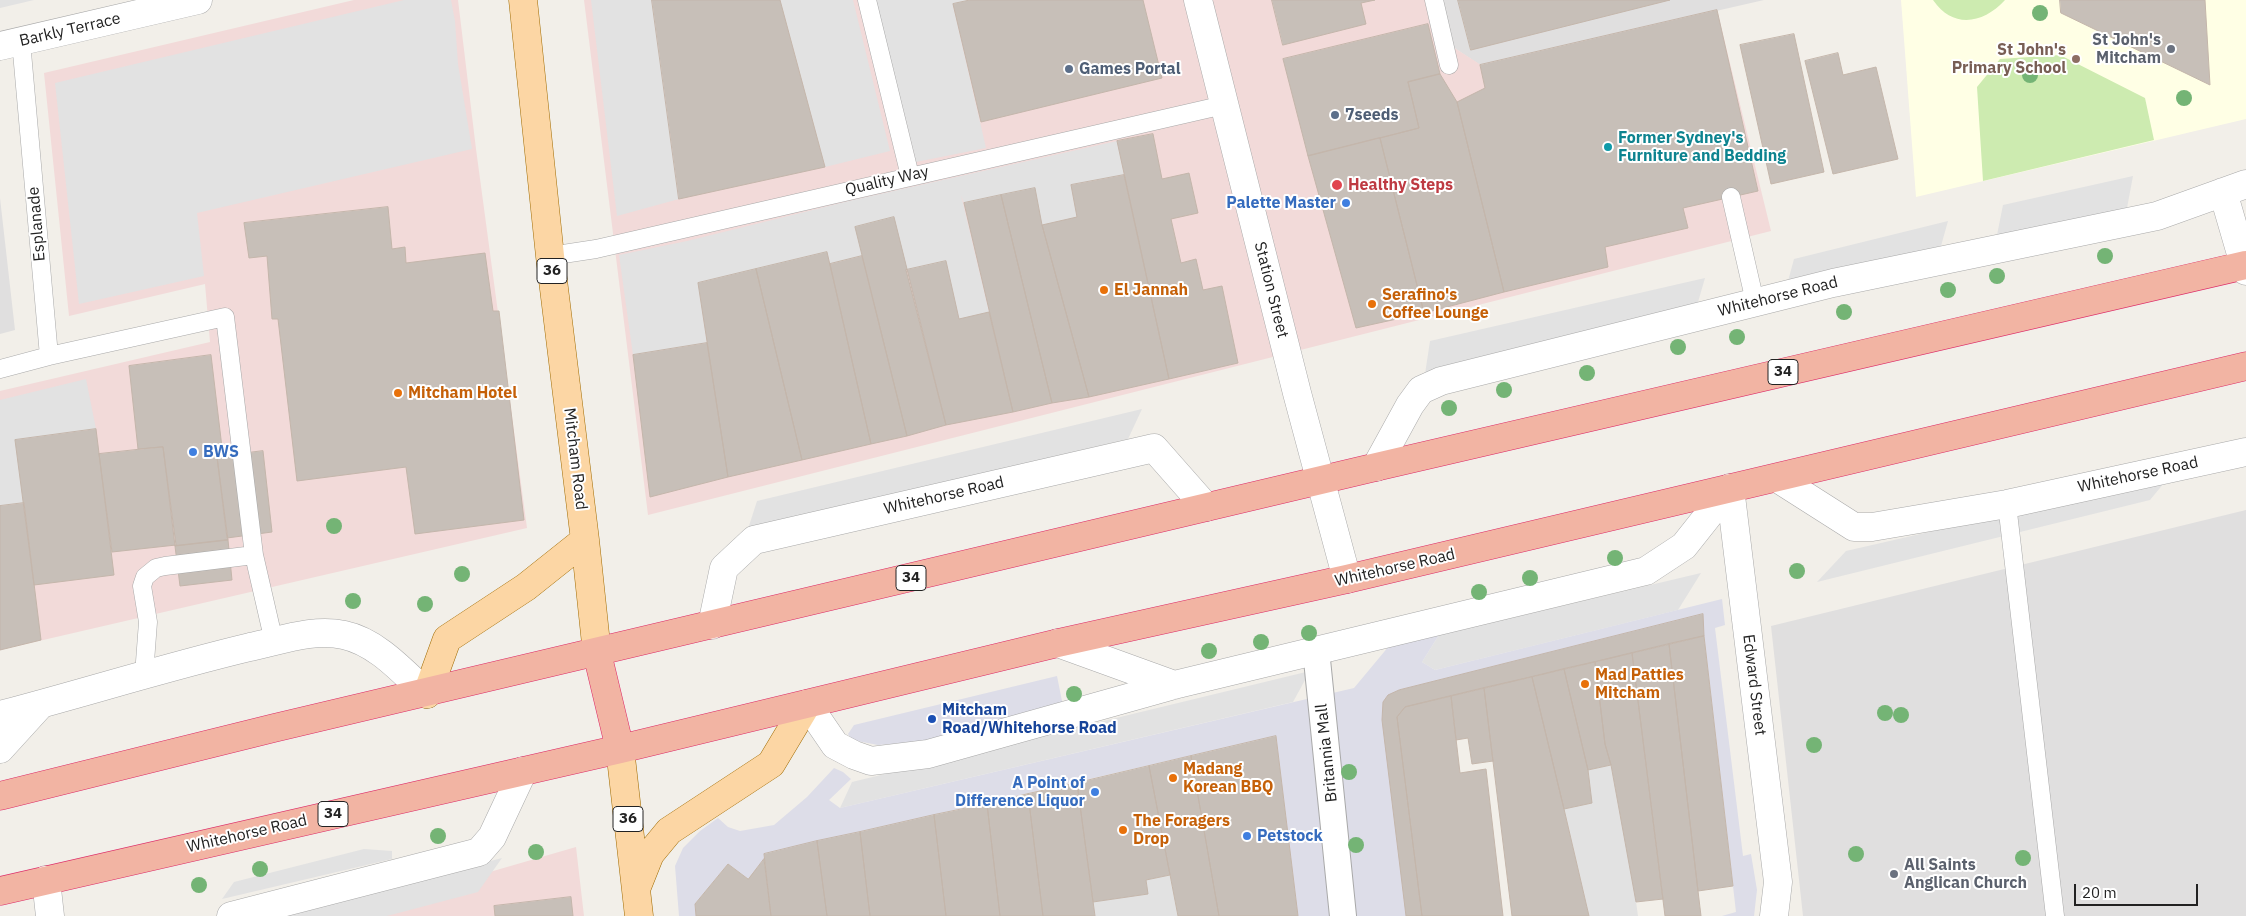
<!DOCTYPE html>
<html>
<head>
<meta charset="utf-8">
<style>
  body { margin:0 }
  #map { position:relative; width:2246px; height:916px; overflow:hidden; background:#f2efe9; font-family:"IBM Plex Sans",sans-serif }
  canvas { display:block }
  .scale { position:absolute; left:2074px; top:884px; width:124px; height:22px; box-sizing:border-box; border:2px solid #222; border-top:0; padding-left:6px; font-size:15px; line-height:18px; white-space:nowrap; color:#222; -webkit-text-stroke:4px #fff; paint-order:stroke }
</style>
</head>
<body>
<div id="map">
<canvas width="2246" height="916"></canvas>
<div class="scale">20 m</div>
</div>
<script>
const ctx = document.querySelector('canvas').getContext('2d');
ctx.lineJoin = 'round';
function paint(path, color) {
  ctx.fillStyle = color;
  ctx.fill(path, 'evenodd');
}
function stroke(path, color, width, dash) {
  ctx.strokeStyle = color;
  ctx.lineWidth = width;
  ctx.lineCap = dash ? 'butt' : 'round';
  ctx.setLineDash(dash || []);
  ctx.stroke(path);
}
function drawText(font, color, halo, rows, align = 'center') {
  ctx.font = font + ' "IBM Plex Sans",sans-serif';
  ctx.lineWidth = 4;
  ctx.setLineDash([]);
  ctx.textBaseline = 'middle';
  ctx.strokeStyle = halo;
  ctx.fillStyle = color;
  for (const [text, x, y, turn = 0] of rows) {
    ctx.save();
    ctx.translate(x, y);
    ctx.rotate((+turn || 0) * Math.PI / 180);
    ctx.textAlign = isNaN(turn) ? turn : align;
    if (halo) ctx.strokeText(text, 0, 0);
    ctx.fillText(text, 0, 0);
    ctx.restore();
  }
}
paint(new Path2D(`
  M1442,0H1764L1480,65L1453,47Z
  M0,198L15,330L0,334Z
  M2246,510V916H1803L1771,626Z`), '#e0dfdf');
paint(new Path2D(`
  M354,0H458L476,149L527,528L0,650V391L210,342L205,284L69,316L44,73Z
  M584,0H1442L1453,47L1481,65L1717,10L1771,231L648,515Z
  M576,847L584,916H338Z`), '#f2dad9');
paint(new Path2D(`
  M1901,0H2246V119L1916,197Z`), '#ffffe5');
paint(new Path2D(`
  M1933,0H2005C1983,24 1953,29 1933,0Z
  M2060,55L2145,98L2154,140L1983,181L1977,87L2000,59Z`), '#cdebb0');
paint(new Path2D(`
  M0,0H34L0,8Z
  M404,0H451L455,21L458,64L472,149L197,213L204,276L79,304L55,83Z
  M591,0H652L679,199L617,216Z
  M780,0H853L890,151L825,167Z
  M876,0H970L953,5L986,148L916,162Z
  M1117,141L1124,175L1071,185L1077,217L1042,225L964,203L961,195L989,312L959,319L946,262L906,270L862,256L830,264L827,253L698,283L707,343L633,355L619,255L687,241L849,201Z
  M2133,176L2127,208L1997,235L2003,205Z
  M1948,221L1941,246L1788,281L1794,259Z
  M1705,278L1696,309L1425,374L1430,341Z
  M86,379L96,429L16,440L24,503L0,506V400Z
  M1142,409L1128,439L748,529L757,501Z
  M2169,477L2150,500L1817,582L1846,551Z
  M1701,573L1678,610L1435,670L1422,662L1439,635Z
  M1310,671L1293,702L840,808L852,782Z
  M1611,765L1633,880L1638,916H1589L1564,809L1591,803L1588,770Z
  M364,849L392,851V859L222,899L234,882Z
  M502,858L478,892L387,916H279Z
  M1170,875L1178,916H1095L1093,902L1147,894L1146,880Z`), '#e2e2e2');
paint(new Path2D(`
  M1722,599L1725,625L1715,628L1743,856L1751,854L1757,890L1754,916H1722L1736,912L1704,636L1405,707L1422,916H1298L1276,736L764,854V859L748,879L728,864L695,904L696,916H679L675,866L683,848L700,831L718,818L728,827L740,831L774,825L807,797L834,768L843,772L851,779L829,800L840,808L1354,688L1389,646L1439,635L1422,662L1435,670Z
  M1057,676L1063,706L934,741L878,745L852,740L848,734L854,725Z`), '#dddde8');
const building = new Path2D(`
  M652,0H780L825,167L679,199Z
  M970,0H1143L1162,78L981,122L953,4Z
  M1272,0H1375L1361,3L1366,24L1283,45Z
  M1458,0H1670L1471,50Z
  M2060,0H2205L2210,85L2061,13Z
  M1717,10L1758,191L1683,208L1688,228L1605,247L1608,267L1504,292L1457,102L1485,88L1480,65Z
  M1428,24L1440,74L1408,82L1419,128L1308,156L1283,59Z
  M1794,34L1824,172L1771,184L1740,45Z
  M1838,53L1843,75L1876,67L1898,159L1833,174L1805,61Z
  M1440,74L1457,102L1504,292L1424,313L1380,138L1419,128L1408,82Z
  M1153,134L1162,179L1189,173L1198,213L1171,219L1181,263L1196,259L1203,290L1222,286L1238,363L1169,379L1117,141Z
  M1380,138L1424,313L1356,328L1308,156Z
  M1124,175L1169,379L1089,397L1042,225L1077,217L1071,185Z
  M1035,188L1042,225L1089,397L1052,403L1001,195Z
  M1001,195L1052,403L1013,412L964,203Z
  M388,207L392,249L405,247L406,263L485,253L493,311H499L524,520L415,534L406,467L297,481L278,319H272L267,256L249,258L244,223Z
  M894,217L946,425L907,436L855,227Z
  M827,252L871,444L802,460L756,269Z
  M862,256L907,436L871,444L830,264Z
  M946,261L959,319L989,312L1013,412L946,425L906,270Z
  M756,269L802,460L728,477L698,283Z
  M707,343L728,477L650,497L633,355Z
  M211,355L223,456L217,457L228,540L175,546L163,447L138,449L129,366Z
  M96,429L114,575L34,585L15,440Z
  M163,447L176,545L112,552L99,454Z
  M263,451L272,532L227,538L217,457Z
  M24,503L41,640L0,650V506Z
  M228,540L232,580L180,586L175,546Z
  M1703,614L1704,636L1405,707L1397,717L1422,916H1406L1382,720L1383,702L1388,695L1399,690Z
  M1704,636L1733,886L1698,891L1669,644Z
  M1669,644L1698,891L1701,916H1665L1632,653Z
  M1632,653L1663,899L1636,902L1611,765L1605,744L1595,662Z
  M1595,662L1605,744L1611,765L1588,770L1564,669Z
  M1564,669L1588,770L1592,803L1564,809L1532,677Z
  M1532,677L1564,809L1589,916H1512L1484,688Z
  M1484,688L1493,761L1472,764L1468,738L1456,740L1451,696Z
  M1451,696L1460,773L1486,769L1503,916H1422L1397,717L1405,707Z
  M1276,736L1298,916H1219L1191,756Z
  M1191,756L1219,916H1178L1149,766Z
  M1149,766L1170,875L1146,880L1148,894L1093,902L1077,783Z
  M1077,783L1095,916H1043L1028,794Z
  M1028,794L1043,916H1000L987,804Z
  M987,804L1000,916H946L934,815Z
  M934,815L946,916H870L860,832Z
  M860,832L870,916H827L817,841Z
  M817,841L827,916H771L764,854Z
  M764,859L771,916H696L695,904L728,864L748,879Z
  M571,897L573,916H495L494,906Z`);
paint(building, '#c7bfb8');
stroke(building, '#c4b6ab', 1);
const service = new Path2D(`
  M867,0L910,176
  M1434,0L1449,65
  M1731,197L1755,302
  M550,256L596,249L1224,105
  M49,356L225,317L254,555L274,642
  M0,369L49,356L21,41
  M2007,504L2055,916
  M144,675L148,622L142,586L145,577L156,568L165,566L254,555`);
const pedestrian = new Path2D(`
  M1316,650L1343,916`);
const minor = new Path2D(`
  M1198,0L1297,393L1347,579
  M0,46L198,0
  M2223,192L2246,271
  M1376,467L1410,405L1421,390L1441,381L1833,283L2157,216L2246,184
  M1777,478L1854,527H1872L2007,504L2246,452
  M1730,488L1778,882L1774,916
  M712,625L724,568L754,540L1154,448L1206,507
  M1058,643L1174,685
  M807,704L835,745L854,755L871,761L928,754L1174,685L1646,571L1684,546L1730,488
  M0,715C84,693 166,667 250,647C280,641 313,628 344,635C377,642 403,672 427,694
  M0,749L41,704
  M46,880L50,916
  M231,916L479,852L492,837L523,771`);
const primary = new Path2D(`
  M523,0L550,256L585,540L597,653
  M427,694L447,639L526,587L585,540
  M620,749L639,916
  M636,889L650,854L669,831L771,764L807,704`);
const trunk = new Path2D(`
  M597,653L620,749
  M0,796L274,728L1376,467L2246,265
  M0,891L620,749L1058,643L1347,579L2246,366`);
stroke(service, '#a9a9a9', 19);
stroke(pedestrian, '#a9a9a9', 28);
stroke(minor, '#a9a9a9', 29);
stroke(primary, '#a06b00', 29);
stroke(trunk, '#dc2a67', 29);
stroke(service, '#fff', 18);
stroke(pedestrian, '#fff', 26);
stroke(minor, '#fff', 28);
stroke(primary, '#fcd6a4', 28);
stroke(trunk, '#f2b4a3', 28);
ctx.fillStyle = '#74b475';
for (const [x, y] of [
  [2040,13],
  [2030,75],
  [2184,98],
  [2105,256],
  [1997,276],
  [1948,290],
  [1844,312],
  [1737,337],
  [1678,347],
  [1587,373],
  [1504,390],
  [1449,408],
  [334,526],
  [1615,558],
  [1797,571],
  [462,574],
  [1530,578],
  [1479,592],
  [353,601],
  [425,604],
  [1309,633],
  [1261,642],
  [1209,651],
  [1074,694],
  [1885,713],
  [1901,715],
  [1814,745],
  [1349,772],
  [438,836],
  [1356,845],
  [536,852],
  [1856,854],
  [2023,858],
  [260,869],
  [199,885]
]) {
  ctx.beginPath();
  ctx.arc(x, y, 8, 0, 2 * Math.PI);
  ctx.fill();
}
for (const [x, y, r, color] of [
  [2171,49,5,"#6b7280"],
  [2076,59,5,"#8d6e63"],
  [1069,69,5,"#5c6f8a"],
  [1335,115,5,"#5c6f8a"],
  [1608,147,5,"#0f9aa8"],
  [1337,185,6,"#e0444e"],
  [1346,203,5,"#3f7fe0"],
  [1104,290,5,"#e8710a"],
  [1372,304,5,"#e8710a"],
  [398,393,5,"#e8710a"],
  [193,452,5,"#3f7fe0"],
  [1585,684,5,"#e8710a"],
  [932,719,5,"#1a4fb4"],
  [1173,778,5,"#e8710a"],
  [1095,792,5,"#3f7fe0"],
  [1123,830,5,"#e8710a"],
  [1247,836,5,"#3f7fe0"],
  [1894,874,5,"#6b7280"]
]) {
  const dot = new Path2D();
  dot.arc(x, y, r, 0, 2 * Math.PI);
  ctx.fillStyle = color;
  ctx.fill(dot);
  stroke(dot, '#fff', 2);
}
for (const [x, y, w] of [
  [552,271,30],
  [1783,372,30],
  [911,578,30],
  [333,814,30],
  [628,819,30]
]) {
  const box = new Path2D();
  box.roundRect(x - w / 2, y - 12.5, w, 25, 4);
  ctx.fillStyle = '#fff';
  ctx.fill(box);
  stroke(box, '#222', 1);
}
drawText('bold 15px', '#222', null, [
  ["36",552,271],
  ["34",1783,372],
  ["34",911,578],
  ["34",333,814],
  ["36",628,819]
]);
drawText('16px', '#222', '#fff', [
  ["Barkly Terrace",70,30,-13],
  ["Quality Way",887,181,-13],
  ["Esplanade",37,224,-95],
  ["Station Street",1271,290,76],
  ["Whitehorse Road",1778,297,-14],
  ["Mitcham Road",575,459,83],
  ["Whitehorse Road",2138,475,-12],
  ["Whitehorse Road",944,496,-13],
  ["Whitehorse Road",1395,568,-13],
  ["Edward Street",1754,685,83],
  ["Britannia Mall",1327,753,-96],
  ["Whitehorse Road",247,834,-13]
]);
drawText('bold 16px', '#5b616d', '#fff', [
  ["St John's",2161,40],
  ["Mitcham",2161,58],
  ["All Saints",1904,865,"left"],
  ["Anglican Church",1904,883,"left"]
], 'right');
drawText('bold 16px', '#785e54', '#fff', [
  ["St John's",2066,50],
  ["Primary School",2066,68]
], 'right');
drawText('bold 16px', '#4e5e75', '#fff', [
  ["Games Portal",1079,69],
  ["7seeds",1345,115]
], 'left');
drawText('bold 16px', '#0d838f', '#fff', [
  ["Former Sydney's",1618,138],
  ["Furniture and Bedding",1618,156]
], 'left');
drawText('bold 16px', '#be3a42', '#fff', [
  ["Healthy Steps",1348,185]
], 'left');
drawText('bold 16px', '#366cbe', '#fff', [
  ["Palette Master",1336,203],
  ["BWS",203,452,"left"],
  ["A Point of",1085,783],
  ["Difference Liquor",1085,801],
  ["Petstock",1257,836,"left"]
], 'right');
drawText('bold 16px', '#c56008', '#fff', [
  ["El Jannah",1114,290],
  ["Serafino's",1382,295],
  ["Coffee Lounge",1382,313],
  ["Mitcham Hotel",408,393],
  ["Mad Patties",1595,675],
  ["Mitcham",1595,693],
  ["Madang",1183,769],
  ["Korean BBQ",1183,787],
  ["The Foragers",1133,821],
  ["Drop",1133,839]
], 'left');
drawText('bold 16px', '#164399', '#fff', [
  ["Mitcham",942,710],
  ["Road/Whitehorse Road",942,728]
], 'left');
</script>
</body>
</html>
